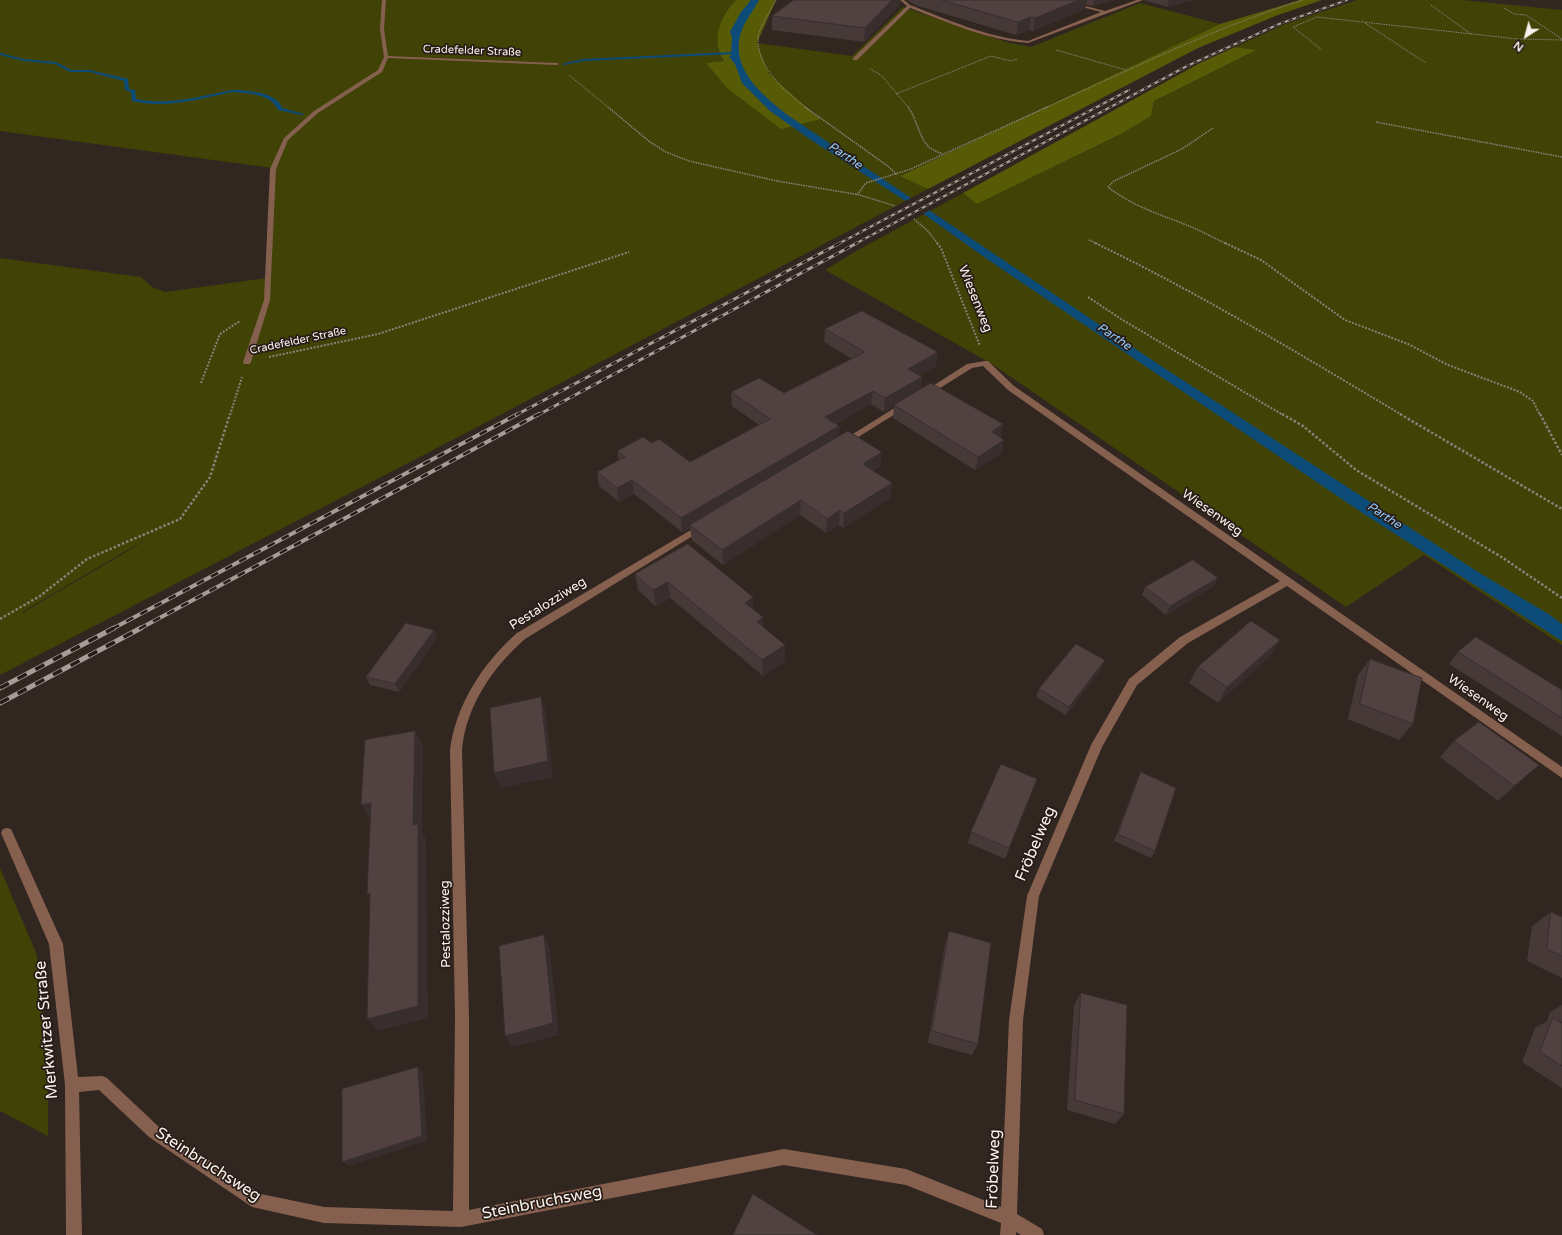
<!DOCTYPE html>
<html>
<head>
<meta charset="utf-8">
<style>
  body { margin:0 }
  #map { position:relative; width:1562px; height:1235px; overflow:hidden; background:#322620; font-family:"Varela Round",sans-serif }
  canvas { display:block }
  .north { position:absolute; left:1506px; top:16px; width:40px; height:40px; -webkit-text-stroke:3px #281c17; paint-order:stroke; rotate:216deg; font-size:11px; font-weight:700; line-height:16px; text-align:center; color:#f9f1ec }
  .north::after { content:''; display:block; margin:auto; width:14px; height:18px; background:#f9f1ec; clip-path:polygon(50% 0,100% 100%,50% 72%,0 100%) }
</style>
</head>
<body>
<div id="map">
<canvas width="1562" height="1235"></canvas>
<div class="north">N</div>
</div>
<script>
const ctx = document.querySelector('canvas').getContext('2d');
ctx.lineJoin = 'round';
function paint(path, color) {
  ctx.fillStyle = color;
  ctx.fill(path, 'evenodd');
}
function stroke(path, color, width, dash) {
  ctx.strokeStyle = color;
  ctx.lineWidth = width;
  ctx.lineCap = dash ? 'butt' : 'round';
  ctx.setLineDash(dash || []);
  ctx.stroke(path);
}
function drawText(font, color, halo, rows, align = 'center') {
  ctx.font = font + ' "Varela Round",sans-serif';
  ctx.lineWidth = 3.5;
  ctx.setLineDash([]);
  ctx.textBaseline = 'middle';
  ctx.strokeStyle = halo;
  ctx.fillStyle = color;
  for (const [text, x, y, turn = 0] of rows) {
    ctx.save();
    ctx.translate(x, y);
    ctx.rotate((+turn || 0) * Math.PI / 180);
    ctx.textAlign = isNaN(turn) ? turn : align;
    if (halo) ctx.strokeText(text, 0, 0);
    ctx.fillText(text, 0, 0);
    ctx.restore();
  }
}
paint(new Path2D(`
  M0,0H736C720,17 710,39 724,61L707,63L781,128L821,118L769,74L757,43L852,56L903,7L1006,42L1031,47L1140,3L1220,24L901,175L928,189L464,434L0,675V258L141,277L152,287L165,292L267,278L272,168L0,131ZM148,538L123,554L22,613V612Z
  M1357,0H1462L1562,10V645L1424,555L1346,607L992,364L825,270L858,250L963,193L977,204L1121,134L1151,116L1154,101L1255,50L1235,47L1285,24Z
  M0,868L37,955L48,1068V1136L0,1111Z`), '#404206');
paint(new Path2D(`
  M736,0H776L757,43L769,74L821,119L781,129L727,88L706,63L724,61C710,39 720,17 736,0Z
  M1300,0H1322L1278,15L1198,48L928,189L900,176L1220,24Z
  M1235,47L1256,50L1154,101L1151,116L1121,134L977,204L963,193L1200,63Z`), '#585b06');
paint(new Path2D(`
  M751,0H759C754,9 748,17 743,27C726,66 762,95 789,116L1158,364L1478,572L1550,615L1562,624V641L1361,512L987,259L904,200L811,140L770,111L742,83L735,64L729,57L731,55L732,37L730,32L741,12Z`), '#0d4c79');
paint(new Path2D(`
  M913,197L932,209L921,215L903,202Z`), '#322620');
paint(new Path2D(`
  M734,52L735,54L583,61L564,65L562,64L583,59Z
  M0,53L24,59L56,62L71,70H90L128,79L129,89L135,90L136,99C168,106 201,96 232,90C245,90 278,92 282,108L304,114L302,115L278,110C272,94 247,93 232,92C199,99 166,109 132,101L131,92L125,90L124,81L90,72H70L55,64L24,61L0,55Z`), '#0d4c79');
stroke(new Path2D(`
  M776,0C772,7 759,29 758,36C756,67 785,91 806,108
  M1431,5L1471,34
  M1504,8L1514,14L1526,15L1562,39
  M1365,23L1426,63
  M1056,50L1126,70
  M1322,50L1293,27L1317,17L1518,39L1562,40
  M870,69L881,75L909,108
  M569,75L609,108
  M896,94L991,56L1011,61L1017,59
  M1045,108C1129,70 1214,28 1303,0`), '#8b817b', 1, [1.5, 1]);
stroke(new Path2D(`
  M608,107L650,142L666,152L689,161L777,181L860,195L895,206
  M805,107L889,167L897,175
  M908,107C917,119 918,135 928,146C932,150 938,152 942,154
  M1376,122L1562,157
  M1213,128L1182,149L1114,181L1108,187C1133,207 1165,216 1194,228C1205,233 1216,239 1227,244
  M857,195L866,183L911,169L1047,107
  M914,219L928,231L938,244
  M1089,240L1098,244`), '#8b817b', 1.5, [1.5, 1]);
stroke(new Path2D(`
  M937,243L941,248L980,346
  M1095,243C1201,294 1301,355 1402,415
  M1225,243L1261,260L1345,320L1408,344L1448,365L1520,392L1533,401L1540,415
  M1088,297L1121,319L1283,415
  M269,357L378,334L629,252
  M201,383L220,334L240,321
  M230,415L242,377`), '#8b817b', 2, [2, 1.5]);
stroke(new Path2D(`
  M1282,414L1303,426L1356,470L1503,558L1562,598
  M1400,414L1562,509
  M1540,414L1562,455
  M0,619L40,596L87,559L180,519L210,477L230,414`), '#8b817b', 2.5, [2.5, 2]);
paint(new Path2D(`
  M382,0H386L384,29L388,56L557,63L559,64L557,65L388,58L382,72L318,113L288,140L276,169L270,300L251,362L250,364H244L243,362L264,300L270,169L284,138L314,111L378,70L384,57L380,29Z
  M900,0H904L910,5C949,20 986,37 1028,41L1101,12L1055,0H1062L1105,11L1137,0H1143L1028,43C986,40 948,22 910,8L857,60H853V58L907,6Z
  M985,361H988L1014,386L1562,767V778L1287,586L1188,643L1137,685L1102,747L1039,896L1023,1020L1017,1214L1042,1229L1044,1235H1021L1016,1232V1235H1000L1001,1223L906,1185L784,1165L461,1227L324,1223L252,1207L149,1137L99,1090L79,1092L82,1235H66L65,1085L49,944L1,833L3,829L7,828L11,829L63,944L78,1077L102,1076L107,1078L159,1127L261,1194L324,1207L453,1211L455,1017L450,750C456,704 483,663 517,633L701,524L704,525L706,527L704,529L525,639C492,668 466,706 462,750L469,1017V1210L784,1149L906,1169L1001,1207L1009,1020L1027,896L1091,745L1129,679L1180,637L1280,581L1008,390L983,366L972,368L929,395H926L922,393L967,364Z
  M901,404H907L908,406L847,444L844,445L840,442Z`), '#85604f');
const railFar3 = new Path2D(`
  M838,244L1129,90
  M855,244L1187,66L1279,24L1347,0`);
const railFar2 = new Path2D(`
  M516,415L840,243
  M538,415L857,243`);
const railFar1 = new Path2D(`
  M112,629L518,414
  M139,629L539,414`);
const rail = new Path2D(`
  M0,688L114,628
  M0,703L141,628`);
stroke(railFar3, '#a69d97', 2);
stroke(railFar2, '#a69d97', 3);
stroke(railFar1, '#a69d97', 4);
stroke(rail, '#a69d97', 5);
stroke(railFar3, '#281c17', 1.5, [4]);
stroke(railFar2, '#281c17', 2, [6]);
stroke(railFar1, '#281c17', 2.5, [8]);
stroke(rail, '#281c17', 3.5, [10]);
paint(new Path2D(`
  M794,0H901V3L864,42L772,30V16Z
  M907,0H1114L1093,6L1086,5L1085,9L1033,31L1029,30L1016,35L915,5Z
  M1144,0H1193L1167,7Z
  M825,329L936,366L920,375L922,377L920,389L1001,437L1002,453L975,470L893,418L894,406L884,412L871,404L836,424L839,426L838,437L881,466L873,471L892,483L890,498L843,528L839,525L826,533L800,515L723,565L692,540L690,528L682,532L634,494L619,502L599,486L597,472L619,461L617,451L652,443L690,462L759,425L732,406L731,392L784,393L852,359L824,342Z
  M688,544L753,610L763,627L785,645V661L763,676L670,598L656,607L638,590L635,574Z
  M1214,586L1166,615L1142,595L1145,587Z
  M434,630L437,638L399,692L370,685L366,677Z
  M1458,652L1562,690V736L1449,664Z
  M1270,656L1218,703L1189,683L1198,667Z
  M1370,659L1413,724L1399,740L1348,719L1358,675Z
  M1105,660L1102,668L1066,715L1036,697L1039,689Z
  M1454,741L1539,765L1498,801L1440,757Z
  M1141,772L1155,851L1151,858L1114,841L1137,780Z
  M1037,779L1005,859L968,843L971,832Z
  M1551,912L1562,917V978L1527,961L1532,926Z
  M949,931L978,1044L972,1055L928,1043L945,944Z
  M1081,993L1124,1114L1115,1124L1067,1110L1074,1005Z
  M1562,1005V1088L1522,1062L1535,1028L1547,1021L1550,1012Z`), '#463938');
paint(new Path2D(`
  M892,0H901V3L864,42L865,28Z
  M1079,0H1087L1085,9L1033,31L1035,18Z
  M1094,0H1114L1093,6Z
  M1169,0H1193L1167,7Z
  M1031,17L1029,30L1016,35L1018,22Z
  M938,352L936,366L907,382L908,369Z
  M922,377L920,390L894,405V406L884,412L885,398Z
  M873,391L871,404L824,431L825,417Z
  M1003,424L1001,437L992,432Z
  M839,426L838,439L690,525V528L682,532L681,518Z
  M1004,440L1002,453L975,470L978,457Z
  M882,452L881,466L861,479L863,464Z
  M632,480L634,494L619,502L617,488Z
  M892,483L890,498L843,528L844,513Z
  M801,500L800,515L723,565L722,550Z
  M840,510L839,525L826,533L827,519Z
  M1218,578L1214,586L1166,615L1170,606Z
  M668,582L670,598L656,607L653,590Z
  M753,597L754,614L745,603Z
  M763,617L764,634L757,622Z
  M434,630L437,638L399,692L395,684Z
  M1280,640L1270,656L1218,703L1227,687Z
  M785,645V661L763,676L762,660Z
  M1105,660L1102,668L1066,715L1069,707Z
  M541,697L546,713L553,777L501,788L494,773Z
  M415,731L423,746L422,832L426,839L428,1018L378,1031L367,1019L413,825Z
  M1539,765L1522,780L1498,801L1514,786Z
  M371,803L370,820L361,805Z
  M544,935L550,948L559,1035L512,1047L505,1036Z
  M418,1067L423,1072L427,1141L348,1166L342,1162Z`), '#392e2e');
const building = new Path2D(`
  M794,0H892L865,28L772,16Z
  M942,0H1079L1035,18L1031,17L1018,22Z
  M862,311L938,352L908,369L922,377L885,398L873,391L825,417L839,426L681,518L632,480L617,488L597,472L625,457L617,451L643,437L652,443L659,439L690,462L770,419L731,392L759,378L784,393L865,352L825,329Z
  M931,383L1003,424L992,432L1004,440L978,457L894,405Z
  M848,431L882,452L863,464L892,483L844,513L840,510L827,519L801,500L722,550L690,525Z
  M688,544L753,597L745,603L763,617L757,622L785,645L762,660L668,582L653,590L635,574Z
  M1193,560L1218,578L1170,606L1145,587Z
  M1251,621L1280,640L1227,687L1198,667Z
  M406,623L434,630L395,684L366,677Z
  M1476,637L1562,690V718L1458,652Z
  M1076,644L1105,660L1069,707L1039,689Z
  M1370,659L1422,678L1413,724L1360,704Z
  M541,697L548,761L494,773L490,708Z
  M1479,722L1539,765L1514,786L1454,741Z
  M415,731L413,825L418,824V1006L367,1019L370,893L367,894L371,803L361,805L365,740Z
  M1001,764L1037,779L1009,848L971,832Z
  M1141,772L1176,788L1155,851L1118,834Z
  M1551,912L1562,917V956L1547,949Z
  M949,931L991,943L978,1044L932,1031Z
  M544,935L553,1023L505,1036L499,946Z
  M1081,993L1127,1005L1124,1114L1075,1100Z
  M1553,1018L1561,1023L1562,1021V1066L1540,1052Z
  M418,1067L422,1136L342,1162V1089Z
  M753,1194L817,1235H733Z`);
paint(building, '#514241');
stroke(building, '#392e2e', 1);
drawText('11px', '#f9f1ec', '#281c17', [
  ["Cradefelder Straße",472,51,2],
  ["Cradefelder Straße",298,341,-12]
]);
drawText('italic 12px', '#94cbfd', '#281c17', [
  ["Parthe",845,156,34],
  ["Parthe",1114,337,34],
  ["Parthe",1384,516,33]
]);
drawText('13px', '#f9f1ec', '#281c17', [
  ["Wiesenweg",975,299,68],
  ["Wiesenweg",1212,513,35],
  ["Pestalozziweg",548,604,-32],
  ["Wiesenweg",1478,698,35],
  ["Pestalozziweg",446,924,-91]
]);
drawText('16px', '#f9f1ec', '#281c17', [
  ["Fröbelweg",1036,844,-67],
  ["Merkwitzer Straße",47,1030,-95],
  ["Steinbruchsweg",208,1165,33],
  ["Fröbelweg",994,1169,-88],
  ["Steinbruchsweg",542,1203,-11]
]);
</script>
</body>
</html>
